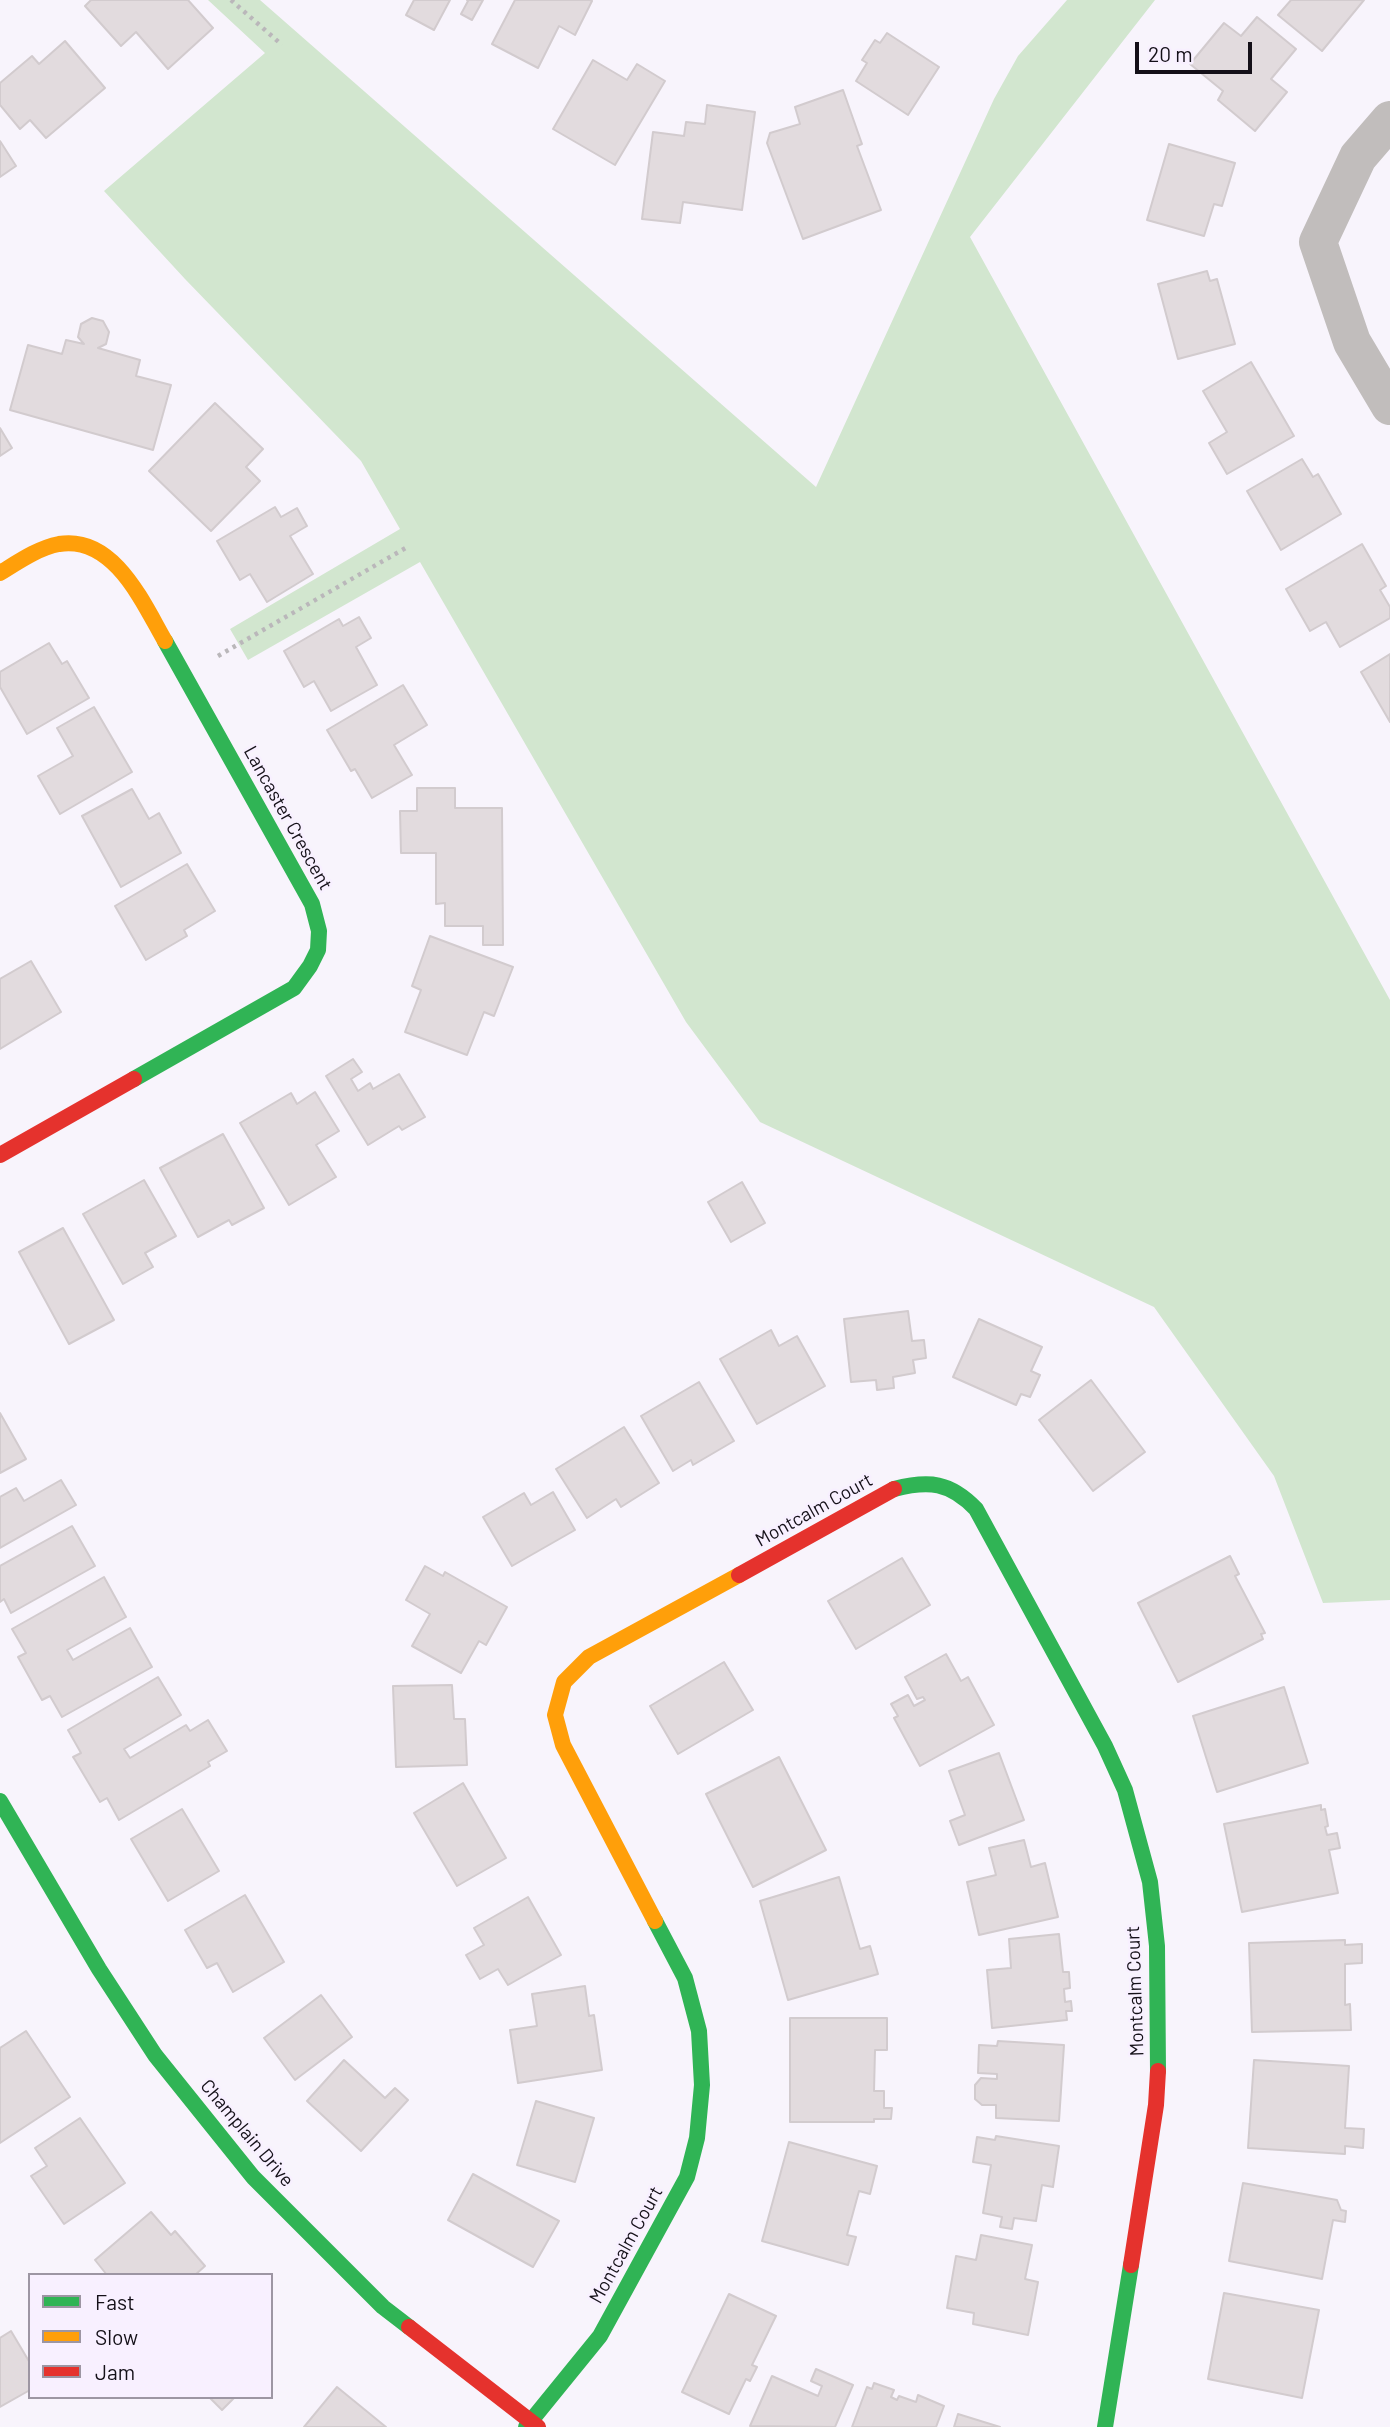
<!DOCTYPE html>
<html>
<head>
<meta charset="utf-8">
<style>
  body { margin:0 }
  #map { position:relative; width:1390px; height:2427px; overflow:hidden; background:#f8f4fc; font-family:Barlow,sans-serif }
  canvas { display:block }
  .legend { position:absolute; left:28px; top:2273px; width:245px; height:126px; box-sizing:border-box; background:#f8f0ff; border:2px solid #9d96a3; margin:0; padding:9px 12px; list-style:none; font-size:21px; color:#141018 }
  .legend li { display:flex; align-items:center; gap:14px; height:35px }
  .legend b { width:35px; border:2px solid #9d96a3 }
  .scale { position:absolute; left:1135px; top:42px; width:117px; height:32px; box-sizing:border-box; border:4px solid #141018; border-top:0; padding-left:9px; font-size:21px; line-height:24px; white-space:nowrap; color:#141018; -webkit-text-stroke:5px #f8f0ff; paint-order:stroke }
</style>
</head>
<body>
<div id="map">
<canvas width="1390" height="2427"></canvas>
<ul class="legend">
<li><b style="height:9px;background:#30b455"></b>Fast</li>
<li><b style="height:9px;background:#ff9f0a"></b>Slow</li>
<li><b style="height:9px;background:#e5322d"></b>Jam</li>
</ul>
<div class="scale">20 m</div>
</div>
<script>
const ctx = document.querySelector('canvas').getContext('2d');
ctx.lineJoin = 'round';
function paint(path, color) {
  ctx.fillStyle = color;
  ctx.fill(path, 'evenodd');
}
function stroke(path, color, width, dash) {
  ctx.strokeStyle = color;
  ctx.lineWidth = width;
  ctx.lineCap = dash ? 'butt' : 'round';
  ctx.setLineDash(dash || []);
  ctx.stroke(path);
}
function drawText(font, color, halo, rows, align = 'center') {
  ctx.font = font + ' Barlow,sans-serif';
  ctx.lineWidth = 5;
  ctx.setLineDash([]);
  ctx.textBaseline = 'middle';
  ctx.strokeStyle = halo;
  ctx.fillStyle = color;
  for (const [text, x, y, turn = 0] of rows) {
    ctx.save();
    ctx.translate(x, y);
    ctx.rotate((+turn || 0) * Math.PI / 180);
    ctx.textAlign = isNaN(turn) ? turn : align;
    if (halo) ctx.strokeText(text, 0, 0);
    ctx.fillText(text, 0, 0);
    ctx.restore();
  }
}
paint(new Path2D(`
  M208,0H260L816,487L994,99L1018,56L1067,0H1155L970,237L1390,1000V1600L1323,1603L1274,1476L1154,1307L760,1122L686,1022L420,562L248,660L230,629L400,529L361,461L185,279L104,191L265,53Z`), '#d2e6cf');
const building = new Path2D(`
  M91,0H188L213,28L168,69L136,32L121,46L85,6Z
  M414,0H450L434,30L406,15Z
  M467,0H483L472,20L461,14L468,1Z
  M515,0H590L592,1L575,35L559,26L538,68L492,44Z
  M1291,0H1364L1322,51L1278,15Z
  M1257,17L1296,49L1271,79L1287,92L1255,131L1218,100L1223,91L1190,64L1224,23L1241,36Z
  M887,33L939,67L908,115L856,81L867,63L862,60L875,40L880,43Z
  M65,41L105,88L46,138L30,120L20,129L0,105V83L32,56L39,64Z
  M593,60L627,80L637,64L665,81L615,165L553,129Z
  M843,90L862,144L857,146L881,210L803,239L767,143L770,133L800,124L795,107Z
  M707,105L755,112L742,210L683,202L680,223L642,219L653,132L684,136L686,122L705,124Z
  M0,141L16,166L0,177Z
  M1169,144L1235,163L1222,206L1214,204L1204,236L1147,220Z
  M1207,271L1210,281L1217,279L1235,344L1178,359L1158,284Z
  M92,318L103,321L109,332L106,344L98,348L140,360L136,376L171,385L153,450L10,410L28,345L62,354L66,340L84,344L78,337L81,324Z
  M1251,362L1294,436L1227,474L1209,443L1227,432L1203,391Z
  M215,403L263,449L246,467L260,481L211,531L149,471Z
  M0,428L12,448L0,456Z
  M1302,459L1313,477L1318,474L1341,514L1281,550L1247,491Z
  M275,507L281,517L297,508L307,526L290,536L313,574L267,602L250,574L240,580L217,541Z
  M1362,544L1386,586L1380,590L1390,607V618L1340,647L1326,622L1310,631L1286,589Z
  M359,617L371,638L356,647L377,685L331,711L314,681L304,687L284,651L339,619L343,626Z
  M49,643L62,664L67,661L89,698L27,734L0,687V672Z
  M1390,654V722L1361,672Z
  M403,685L427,725L394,745L412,775L372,798L355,769L351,771L327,730Z
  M94,707L132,772L60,814L38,776L73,756L57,728Z
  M417,788H455V808H502L503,945H483V926H445V903L436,904V853H401L400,811H417Z
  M132,789L149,819L159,813L181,853L121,887L82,816Z
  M187,864L215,911L184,930L187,936L146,960L115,906Z
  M430,936L513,967L494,1016L484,1012L467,1055L405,1032L421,990L412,986Z
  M31,961L61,1012L0,1049V979Z
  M353,1059L362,1072L351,1079L358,1091L370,1083L373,1089L399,1074L425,1117L402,1130L399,1126L368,1145L326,1076Z
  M315,1092L339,1131L316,1145L336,1177L289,1205L240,1123L291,1093L297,1104Z
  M223,1134L264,1208L232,1225L229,1220L198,1237L160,1168Z
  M144,1180L176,1236L145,1253L153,1267L123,1284L83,1214Z
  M742,1182L765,1223L731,1242L708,1202Z
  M63,1228L114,1320L69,1344L19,1252Z
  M908,1311L912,1341L924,1340L926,1358L913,1360L915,1373L893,1377L894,1388L877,1390L876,1380L851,1382L844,1319Z
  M979,1319L1042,1347L1031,1371L1040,1375L1030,1397L1021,1394L1016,1405L953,1377Z
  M771,1330L779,1346L797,1336L825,1386L757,1424L720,1359Z
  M1091,1380L1145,1452L1093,1491L1039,1420Z
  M699,1382L734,1441L693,1465L691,1460L673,1471L641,1416Z
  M0,1413L26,1459L0,1473Z
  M624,1427L659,1483L621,1507L616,1499L587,1518L556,1469Z
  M61,1480L76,1505L0,1548V1497L16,1488L24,1501Z
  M553,1492L575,1530L512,1566L483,1517L524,1493L531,1505Z
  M72,1526L95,1566L11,1613L4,1599L0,1602V1566Z
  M1230,1556L1239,1574L1235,1576L1265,1633L1261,1634L1263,1639L1178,1682L1138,1603Z
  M902,1558L930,1605L856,1649L828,1601Z
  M425,1566L443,1576L445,1572L507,1607L486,1645L479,1641L461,1673L412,1646L430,1614L406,1600Z
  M104,1577L126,1617L67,1650L73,1660L130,1628L152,1667L62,1717L50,1696L42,1700L18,1657L26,1653L12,1629Z
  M946,1654L961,1681L968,1677L994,1725L920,1766L894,1718L898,1716L891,1704L908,1695L914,1706L925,1700L923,1697L917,1699L905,1677Z
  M724,1662L753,1710L678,1754L650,1706Z
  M158,1677L181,1715L124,1749L130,1758L186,1725L190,1731L208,1720L227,1751L208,1762L210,1766L119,1820L107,1798L100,1802L75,1760L73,1757L81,1753L68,1730Z
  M452,1685L454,1719H465L467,1765L396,1767L393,1686Z
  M1284,1687L1308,1763L1217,1792L1193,1716Z
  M999,1753L1024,1820L959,1845L950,1821L965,1815L949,1771Z
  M779,1757L826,1850L753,1887L706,1794Z
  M463,1783L506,1858L457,1886L414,1813Z
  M1321,1805V1810L1325,1809L1328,1826L1325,1827L1327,1835L1337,1833L1340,1848L1329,1850L1338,1893L1242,1912L1224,1824Z
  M182,1809L219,1871L168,1901L131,1839Z
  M1024,1840L1031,1867L1045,1863L1058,1917L979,1935L967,1882L996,1875L989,1848Z
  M839,1877L860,1949L870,1946L878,1974L788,2000L760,1901Z
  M245,1895L284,1962L233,1992L217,1963L207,1968L185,1930Z
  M528,1897L561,1955L508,1985L498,1969L480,1979L466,1955L484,1945L474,1928Z
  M1059,1934L1063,1972H1069L1070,1988L1064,1989L1065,2002L1071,2001L1072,2011H1066L1067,2020L992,2028L987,1970L1011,1968L1009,1939Z
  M1345,1940V1945L1362,1944V1963L1345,1964V2005L1350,2004L1351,2030L1252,2032L1249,1943Z
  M585,1986L589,2016L594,2015L602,2070L518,2083L510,2030L537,2026L532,1994Z
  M321,1995L352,2037L295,2080L264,2038Z
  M790,2018H887V2050H875L874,2091H884V2108H892L891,2119H874V2122H790Z
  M26,2031L70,2097L0,2143V2048Z
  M998,2041L1064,2045L1059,2121L996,2118V2105H982L975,2099V2085L981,2078L997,2079V2074L978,2073L979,2045L997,2046Z
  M344,2060L385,2098L395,2088L408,2100L361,2151L307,2101Z
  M1254,2060L1349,2066L1345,2128L1364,2129L1363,2148L1345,2146V2154L1248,2148Z
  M536,2101L594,2118L575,2182L517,2165Z
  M80,2118L125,2183L64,2224L31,2176L47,2166L35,2148Z
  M996,2136L1059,2146L1053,2187L1042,2185L1036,2221L1014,2218L1012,2229L1000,2227L1002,2217L983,2213L991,2165L973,2162L977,2137L995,2140Z
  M789,2142L877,2166L870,2194L859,2191L847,2235L856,2237L848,2265L762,2241Z
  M473,2174L559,2221L533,2267L448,2220Z
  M1243,2183L1337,2200L1341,2210L1346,2211L1345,2222L1333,2220L1322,2279L1229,2261Z
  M151,2212L171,2235L175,2231L205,2266L195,2275H107L95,2260Z
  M981,2235L1032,2245L1025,2279L1038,2282L1028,2335L973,2324L974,2313L947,2308L956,2256L976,2260Z
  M1224,2293L1319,2310L1302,2398L1208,2379Z
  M729,2294L776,2316L752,2365L757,2367L750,2381L746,2379L729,2414L682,2392Z
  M11,2331L30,2363V2390L0,2407V2338Z
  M816,2369L853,2385L835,2427L750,2426L772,2376L818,2396L822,2386L811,2381Z
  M874,2383L894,2390L891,2397L897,2400L899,2396L916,2402L918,2395L944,2406L936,2427H852L867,2387L872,2389Z
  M337,2387L386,2427H304Z
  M209,2397H235L222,2410Z
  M958,2414L1000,2427H954Z`);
paint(building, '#e2dbde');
stroke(building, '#d2cbce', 2);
stroke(new Path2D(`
  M231,0L282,45
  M218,656L409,546`), '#bab7ba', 4.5, [3.5, 5]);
stroke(new Path2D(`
  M1390,120L1358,157L1318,242L1352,342L1390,406`), '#c1bdbc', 38);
stroke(new Path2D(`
  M134,1079L294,988L310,966L318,950L319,931L312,904L165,641
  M894,1489C929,1480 950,1482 976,1509L1105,1746L1125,1790L1150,1882L1157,1946L1158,2071
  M0,1801L99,1969L155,2055L253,2177L383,2307L409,2327
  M526,2427L600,2336L687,2177L697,2138L702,2085L699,2031L685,1978L655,1921
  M1105,2427L1131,2265`), '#30b455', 16);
stroke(new Path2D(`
  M0,573C18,562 38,548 59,544C114,535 143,603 165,641
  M655,1921L563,1745L555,1715L564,1682L589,1657L739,1575`), '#ff9f0a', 16);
stroke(new Path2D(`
  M0,1155L134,1079
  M739,1575L894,1489
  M1131,2265L1156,2105L1158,2071
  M409,2327L538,2427`), '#e5322d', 16);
drawText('19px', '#141018', '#f8f0ff', [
  ["Lancaster Crescent",288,818,61],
  ["Montcalm Court",814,1510,-29],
  ["Montcalm Court",1135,1991,-92],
  ["Champlain Drive",247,2133,50],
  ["Montcalm Court",626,2245,-61]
]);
</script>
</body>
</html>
